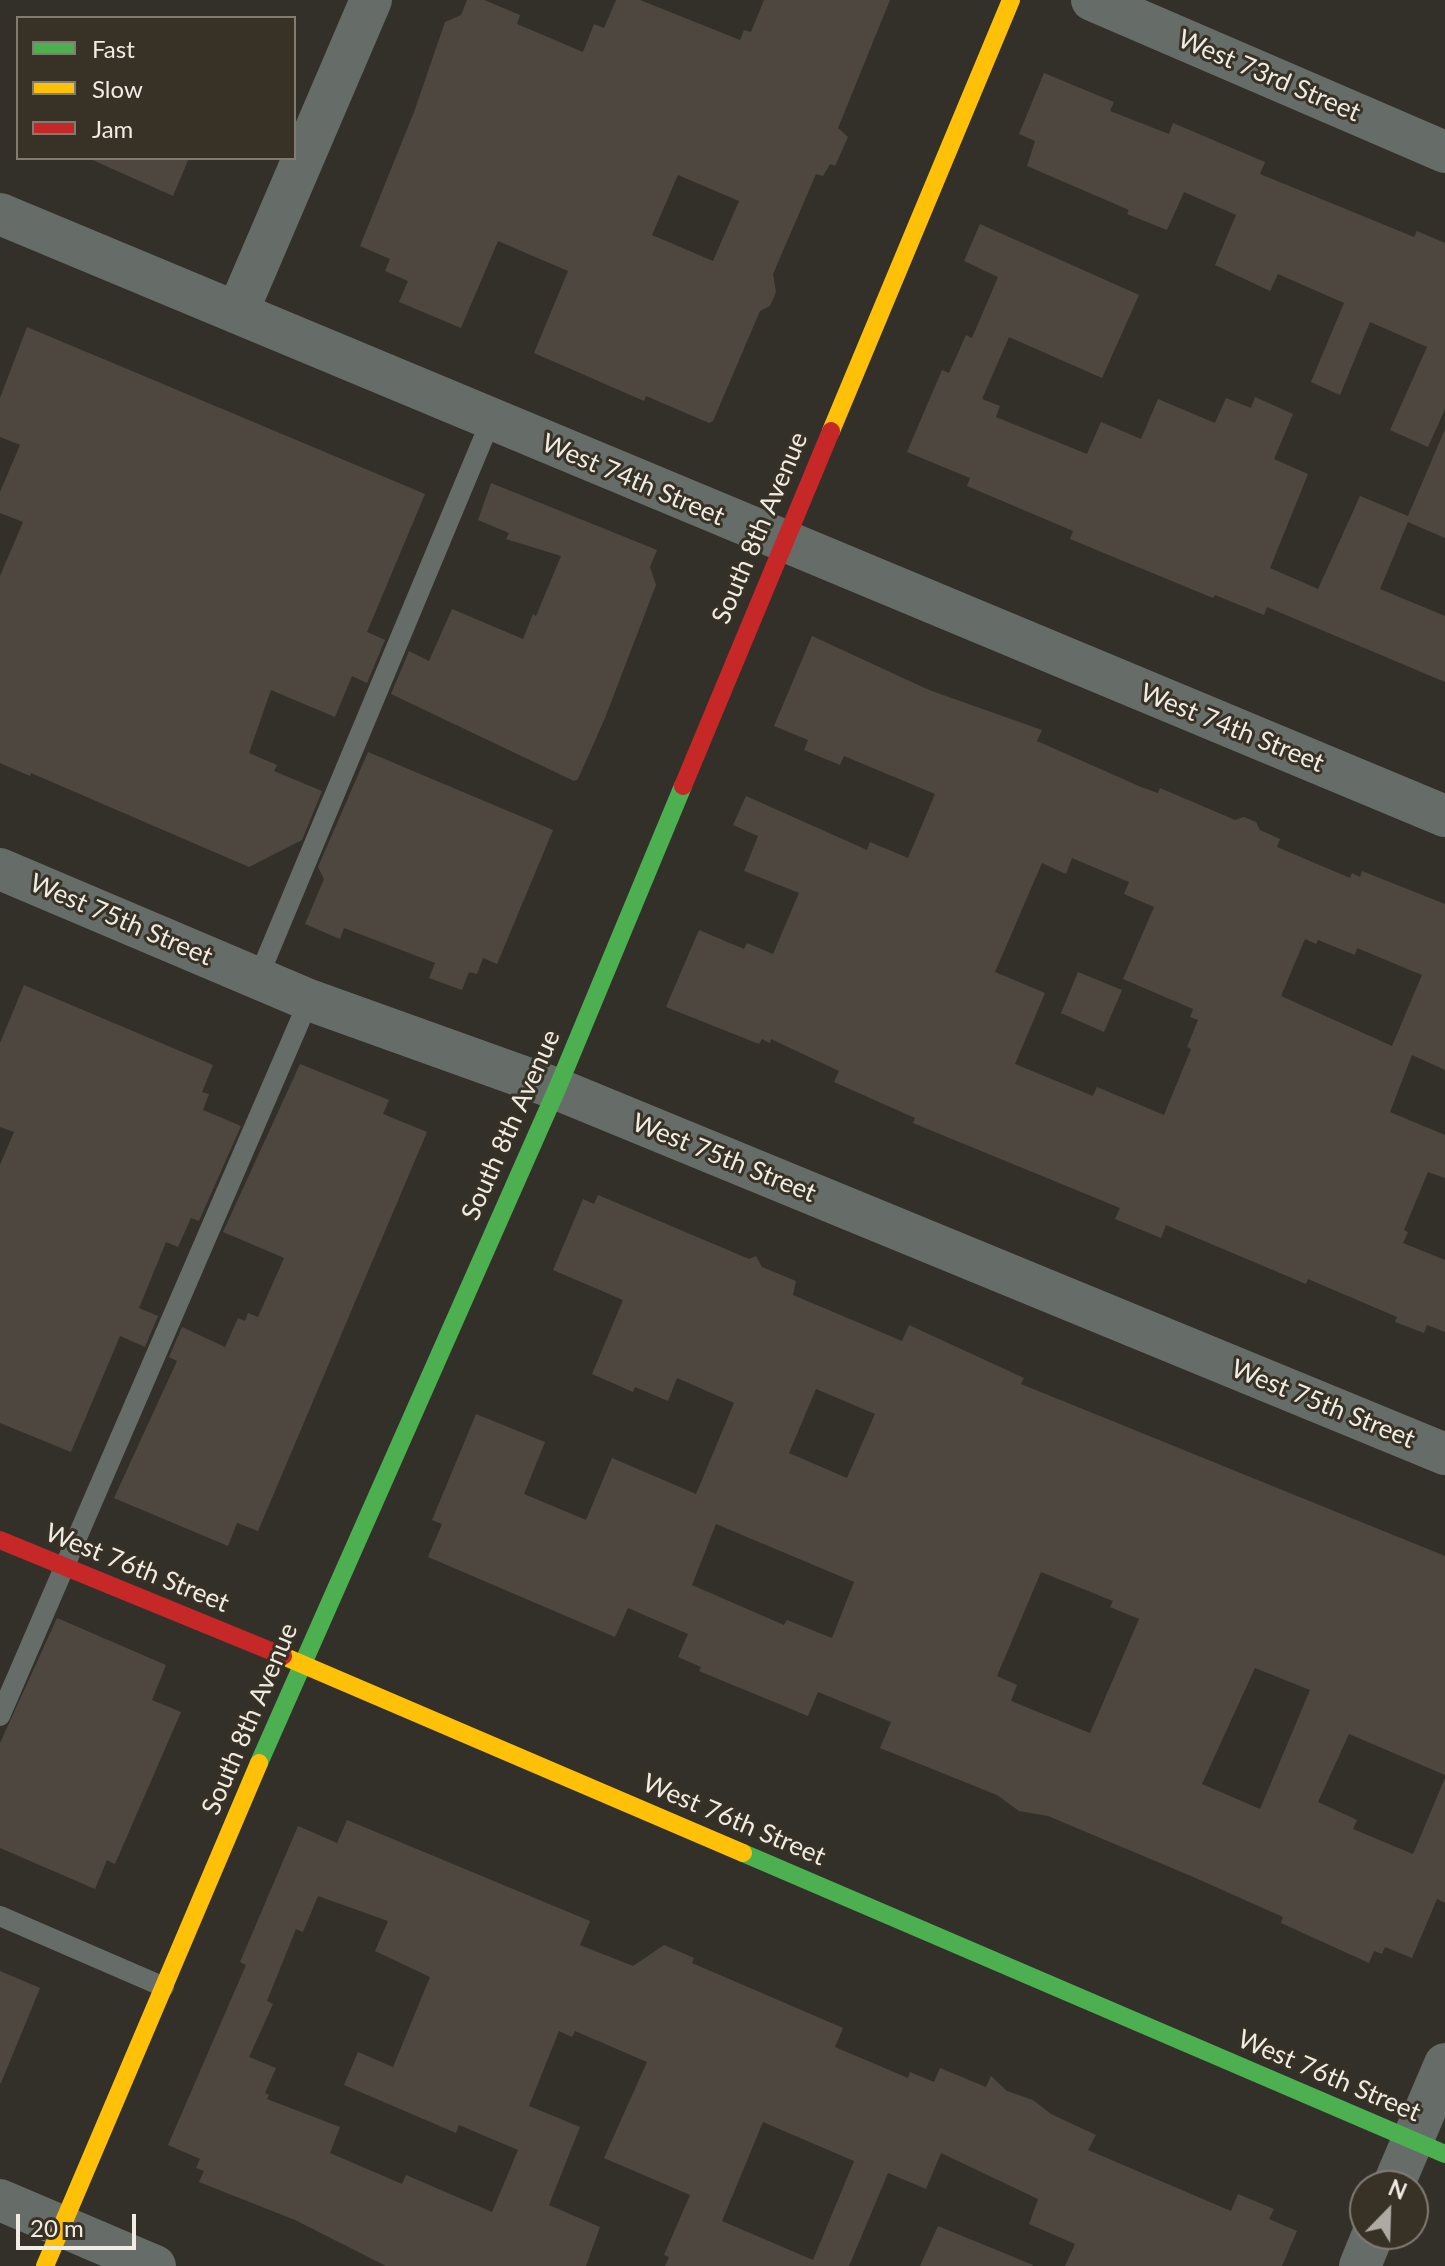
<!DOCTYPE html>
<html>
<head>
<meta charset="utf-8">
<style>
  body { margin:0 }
  #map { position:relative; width:1445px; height:2266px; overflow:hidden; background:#33302a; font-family:Lato,sans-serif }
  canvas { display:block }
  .legend { position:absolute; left:16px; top:16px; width:280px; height:144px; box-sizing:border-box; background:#373126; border:2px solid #817c72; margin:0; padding:10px 14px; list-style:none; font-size:24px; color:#f0ece4 }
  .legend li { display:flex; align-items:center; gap:16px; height:40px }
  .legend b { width:40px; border:2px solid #817c72 }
  .north { position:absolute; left:1349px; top:2170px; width:80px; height:80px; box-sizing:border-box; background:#373126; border:2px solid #817c72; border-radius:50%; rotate:23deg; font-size:22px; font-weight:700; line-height:32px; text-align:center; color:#f0ece4 }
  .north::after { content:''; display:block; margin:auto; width:28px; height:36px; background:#aeaaa3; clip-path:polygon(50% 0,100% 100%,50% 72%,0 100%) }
  .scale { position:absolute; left:16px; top:2214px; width:120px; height:36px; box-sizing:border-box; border:4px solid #f0ece4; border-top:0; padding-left:10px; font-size:24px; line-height:28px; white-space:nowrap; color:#f0ece4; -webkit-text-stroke:6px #373126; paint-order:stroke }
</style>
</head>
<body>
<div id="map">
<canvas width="1445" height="2266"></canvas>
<ul class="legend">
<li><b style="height:10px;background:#4caf50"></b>Fast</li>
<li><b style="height:10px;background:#ffc107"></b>Slow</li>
<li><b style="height:10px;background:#c62828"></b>Jam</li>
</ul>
<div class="north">N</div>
<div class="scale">20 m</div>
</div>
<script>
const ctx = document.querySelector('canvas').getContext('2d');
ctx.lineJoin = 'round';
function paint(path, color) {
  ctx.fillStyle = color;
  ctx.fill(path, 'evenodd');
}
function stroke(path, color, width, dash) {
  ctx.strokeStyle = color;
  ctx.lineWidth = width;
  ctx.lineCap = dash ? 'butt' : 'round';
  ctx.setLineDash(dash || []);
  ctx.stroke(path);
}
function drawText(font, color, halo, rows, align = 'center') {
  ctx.font = font + ' Lato,sans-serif';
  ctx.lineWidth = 6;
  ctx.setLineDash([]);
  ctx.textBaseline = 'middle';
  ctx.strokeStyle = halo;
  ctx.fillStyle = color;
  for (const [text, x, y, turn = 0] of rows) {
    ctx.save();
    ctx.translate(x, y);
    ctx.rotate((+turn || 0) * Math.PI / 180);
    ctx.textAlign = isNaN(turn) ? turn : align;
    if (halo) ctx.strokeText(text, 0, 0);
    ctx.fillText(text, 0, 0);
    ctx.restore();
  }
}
paint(new Path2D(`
  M467,0H484L520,15L517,24L583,52L594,24L604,28L616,0H640L740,40L744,30L751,32L764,0H890L838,128L848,137L835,166L830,164L823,176L816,174L773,274L776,292L770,306L760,311L713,421L709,423L646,396L644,401L534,353L568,271L498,241L461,328L399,302L408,281L385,271L390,259L360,246L414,112L445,22L461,15ZM678,175L739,201L713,261L652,235Z
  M1044,73L1114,102L1110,111L1169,134L1173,123L1265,162L1260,174L1414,237L1417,231L1445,243V409L1428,447L1390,430L1427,347L1370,322L1340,395L1311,382L1344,303L1278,274L1270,291L1215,265L1236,215L1184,192L1167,230L1127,214L1129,210L1027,166L1035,141L1019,134Z
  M88,158H189L173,196Z
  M980,224L1139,295L1102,378L1009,337L982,399L1000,406L996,417L1087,454L1101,422L1141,439L1158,399L1215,423L1226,398L1251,408L1255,397L1293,414L1274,459L1308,474L1270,568L1318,589L1360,496L1408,516L1445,429V538L1408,522L1380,589L1445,616V682L1267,607L1264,615L1215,595L1213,598L1070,539L1073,531L967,486L970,478L907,452L942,370L949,373L966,335L972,338L998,277L964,261Z
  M27,327L425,494L367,632L385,640L367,683L352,676L335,717L271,690L249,753L277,765L274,771L322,791L302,840L249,867L31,773L30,776L0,763V576L23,522L0,513V492L20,445L0,437V398Z
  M491,483L657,550L650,567L656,585L605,718L578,779L574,781L391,694L409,651L429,661L452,609L523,639L533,614L536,616L561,556L506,539L509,533L478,520Z
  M812,636L929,690L1042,730L1037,741L1141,787L1158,793L1160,788L1235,820L1244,817L1256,822L1260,830L1280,839L1277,847L1350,878L1352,873L1360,877L1362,871L1445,904V1070L1412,1055L1390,1112L1445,1135V1178L1428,1172L1404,1230L1408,1232L1403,1243L1445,1260V1332L1427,1325L1424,1333L1395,1322L1397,1317L1308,1279L1306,1284L1166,1225L1161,1238L1115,1219L1120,1208L913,1123L915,1118L834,1082L839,1071L771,1039L770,1043L762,1039L759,1044L666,1007L699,930L744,949L747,943L773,954L799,893L744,871L758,836L733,825L746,796L867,850L870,842L908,858L935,794L844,756L840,765L804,750L808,740L774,726ZM1072,858L1129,882L1124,894L1154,907L1123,979L1193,1009L1190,1017L1198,1020L1187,1047L1191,1049L1164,1115L1097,1087L1093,1096L1015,1064L1045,993L995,972L1042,863L1066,874ZM1305,939L1316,944L1318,940L1355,955L1357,948L1422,975L1392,1046L1281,996Z
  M368,752L553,830L497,964L483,958L477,974L469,972L462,990L429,978L435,963L344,928L340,939L305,924L324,879L318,867Z
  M1078,972L1122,990L1104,1032L1061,1013Z
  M24,985L213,1065L202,1092L209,1094L203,1110L241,1126L199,1221L191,1218L178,1247L166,1242L139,1308L158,1316L145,1347L120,1336L71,1452L0,1423V1165L14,1132L0,1127V1043Z
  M300,1064L389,1100L383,1114L427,1132L258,1531L237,1523L228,1546L114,1498L177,1361L169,1357L182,1327L225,1347L238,1318L245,1321L248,1313L258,1317L284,1258L223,1232Z
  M598,1195L749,1259L756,1256L762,1267L796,1281L793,1295L902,1341L909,1325L1024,1378L1021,1384L1445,1556V1775L1349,1734L1318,1802L1357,1820L1353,1829L1413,1854L1445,1778V1903L1437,1899L1412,1958L1385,1947L1382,1954L1374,1951L1369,1963L1281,1923L1283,1917L1191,1876L1048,1816L1019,1811L997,1795L880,1748L891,1722L818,1692L808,1716L699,1671L701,1667L678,1657L688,1634L628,1608L615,1637L428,1557L442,1524L432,1520L476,1414L545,1442L524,1494L586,1520L612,1458L696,1494L734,1403L677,1378L668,1401L635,1387L633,1392L592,1374L623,1300L553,1270L583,1199L594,1204ZM816,1389L875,1414L847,1478L789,1453ZM716,1524L854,1582L832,1638L787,1620L784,1625L692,1585ZM1041,1572L1113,1601L1110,1607L1139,1619L1090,1733L1011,1701L1017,1685L997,1676ZM1255,1668L1310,1690L1260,1809L1202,1784Z
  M57,1618L166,1665L152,1700L181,1712L115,1864L107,1860L95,1889L0,1848V1743Z
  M347,1820L590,1921L580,1945L633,1966L664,1945L694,1958L692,1963L843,2028L835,2047L908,2078L910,2072L934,2082L940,2068L986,2087L991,2076L1007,2091L1033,2100L1051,2114L1096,2135L1088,2150L1231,2211L1238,2194L1274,2209L1269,2219L1297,2231L1282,2266H1065L1075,2244L1029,2224L1038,2199L941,2153L926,2189L888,2173L849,2266H665L669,2257L664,2255L690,2195L604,2158L647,2062L575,2031L572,2037L559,2031L529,2106L580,2127L549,2205L600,2227L586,2266H386L295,2220L199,2182L204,2171L196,2168L200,2159L168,2145L246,1965L240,1962L298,1826L337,1843ZM318,1896L388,1921L375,1951L430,1977L393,2067L358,2052L344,2085L456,2133L459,2125L518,2150L492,2212L406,2175L402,2184L330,2153L340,2127L267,2099L269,2095L265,2093L276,2068L249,2057L273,2004L267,2001L296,1929L303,1932ZM763,2122L854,2161L813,2260L722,2221Z
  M0,1971L40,1988L1,2083H0Z
  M938,2226L1033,2265L1032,2266H920Z`), '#4e4740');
stroke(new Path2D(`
  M258,978L491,420
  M0,1716L309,1000
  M0,1916L164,1987`), '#666c67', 20);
stroke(new Path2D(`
  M1092,0L1445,152
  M0,214L1445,816
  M237,313L371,0
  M0,869L309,1000L557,1089L1445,1454
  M1393,2186L1445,2064
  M0,2200L155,2266
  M1360,2266L1373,2234`), '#666c67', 42);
stroke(new Path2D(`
  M259,1763L557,1089L683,786
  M743,1853L1445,2154`), '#4caf50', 18);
stroke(new Path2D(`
  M831,431L1011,0
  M283,1656L743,1853
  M45,2266L259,1763`), '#ffc107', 18);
stroke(new Path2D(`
  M683,786L831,431
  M0,1540L283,1656`), '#c62828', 18);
drawText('26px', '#f0ece4', '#373126', [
  ["West 73rd Street",1269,76,23],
  ["West 74th Street",633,480,23],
  ["South 8th Avenue",760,528,-67],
  ["West 74th Street",1232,728,22],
  ["West 75th Street",121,920,23],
  ["South 8th Avenue",511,1125,-66],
  ["West 75th Street",724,1158,22],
  ["West 75th Street",1323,1404,22],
  ["West 76th Street",137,1568,22],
  ["South 8th Avenue",250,1719,-67],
  ["West 76th Street",734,1820,23],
  ["West 76th Street",1329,2076,23]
]);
</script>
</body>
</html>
